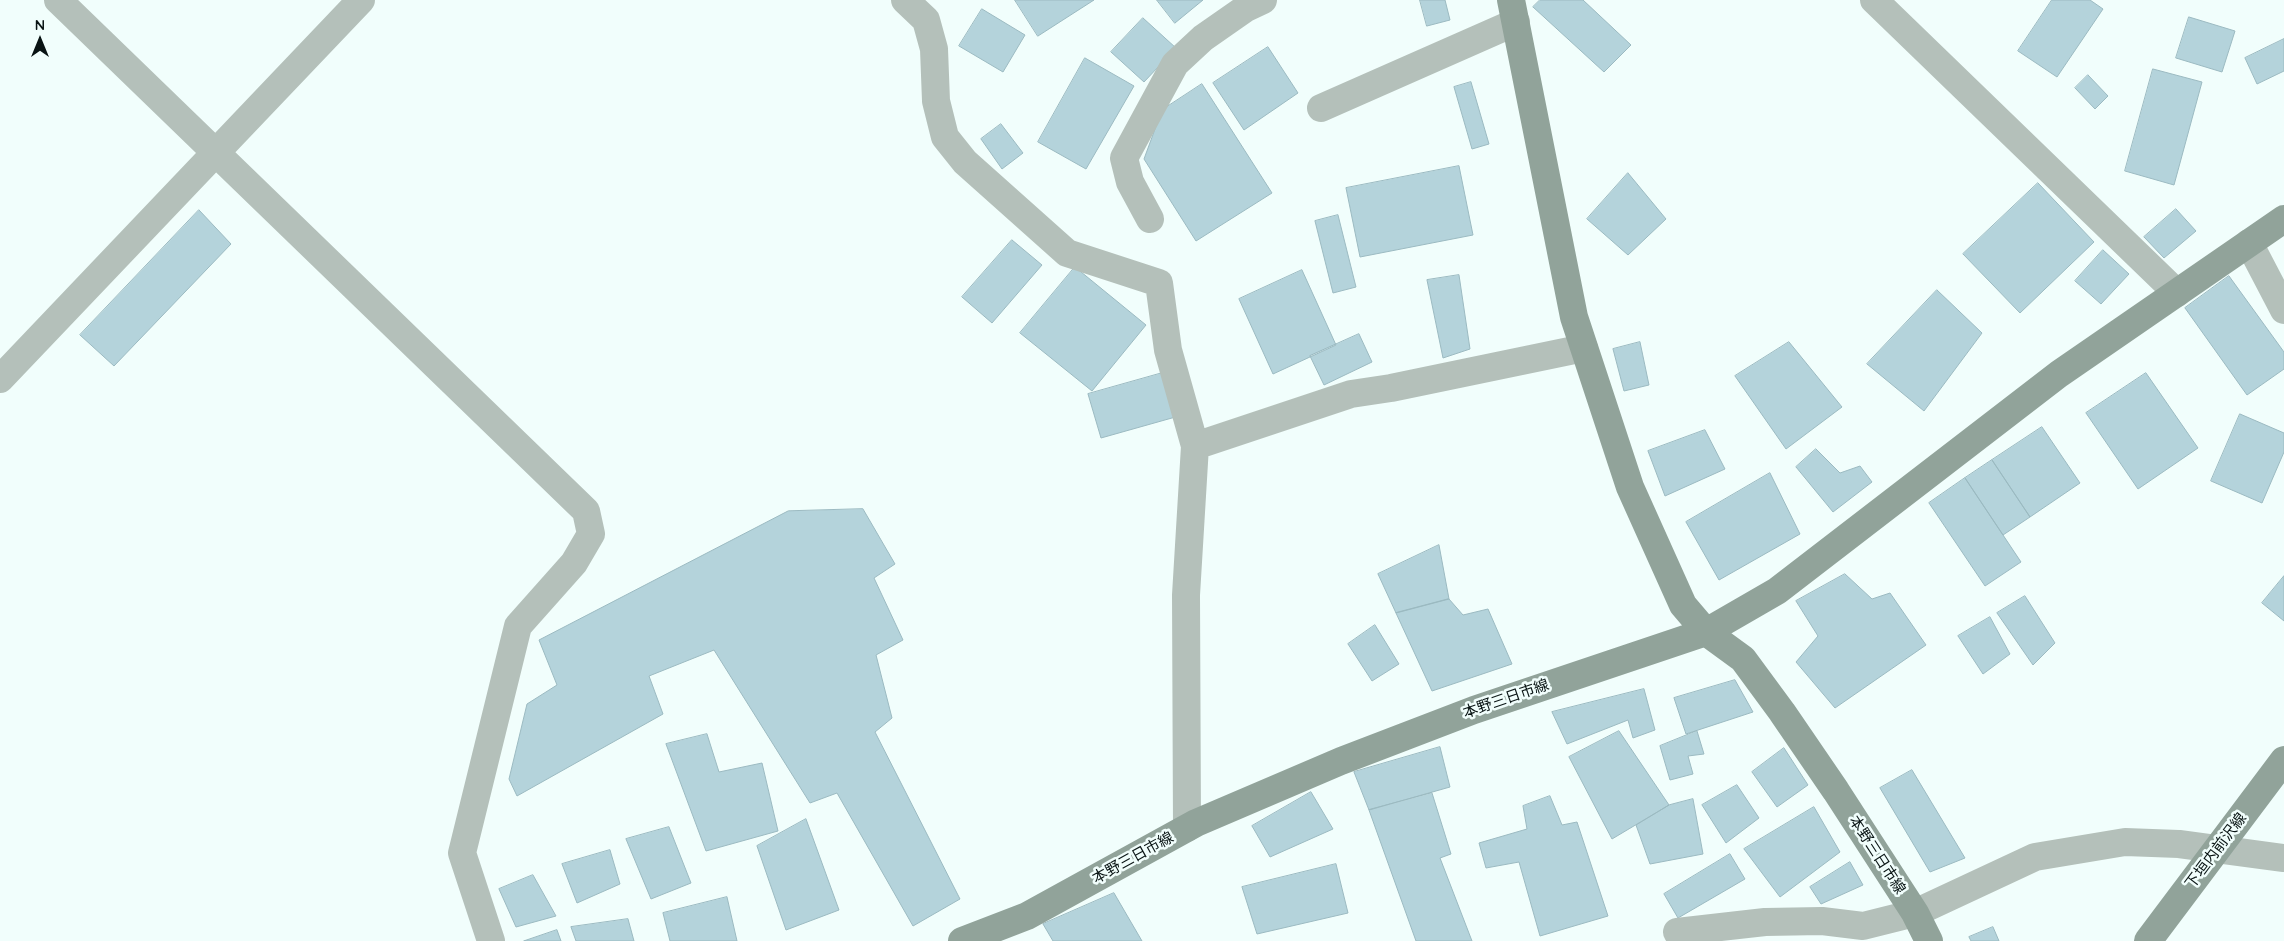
<!DOCTYPE html>
<html>
<head>
<meta charset="utf-8">
<style>
  body { margin:0 }
  #map { position:relative; width:2284px; height:941px; overflow:hidden; background:#f1fefc; font-family:Quicksand,sans-serif }
  canvas { display:block }
  .north { position:absolute; left:15px; top:15px; width:50px; height:50px; -webkit-text-stroke:4px #f1fefc; paint-order:stroke; rotate:0deg; font-size:14px; font-weight:700; line-height:20px; text-align:center; color:#091414 }
  .north::after { content:''; display:block; margin:auto; width:18px; height:22px; background:#091414; clip-path:polygon(50% 0,100% 100%,50% 72%,0 100%) }
</style>
</head>
<body>
<div id="map">
<canvas width="2284" height="941"></canvas>
<div class="north">N</div>
</div>
<script>
const ctx = document.querySelector('canvas').getContext('2d');
ctx.lineJoin = 'round';
function paint(path, color) {
  ctx.fillStyle = color;
  ctx.fill(path, 'evenodd');
}
function stroke(path, color, width, dash) {
  ctx.strokeStyle = color;
  ctx.lineWidth = width;
  ctx.lineCap = dash ? 'butt' : 'round';
  ctx.setLineDash(dash || []);
  ctx.stroke(path);
}
function drawText(font, color, halo, rows, align = 'center') {
  ctx.font = font + ' Quicksand,"Noto Sans JP",sans-serif';
  ctx.lineWidth = 5;
  ctx.setLineDash([]);
  ctx.textBaseline = 'middle';
  ctx.strokeStyle = halo;
  ctx.fillStyle = color;
  for (const [text, x, y, turn = 0] of rows) {
    ctx.save();
    ctx.translate(x, y);
    ctx.rotate((+turn || 0) * Math.PI / 180);
    ctx.textAlign = isNaN(turn) ? turn : align;
    if (halo) ctx.strokeText(text, 0, 0);
    ctx.fillText(text, 0, 0);
    ctx.restore();
  }
}
const building = new Path2D(`
  M1015,0H1094L1038,36Z
  M1157,0H1203L1175,23Z
  M1420,0H1445L1450,20L1427,26Z
  M1540,0H1583L1631,45L1604,72L1533,7Z
  M2052,0H2090L2103,9L2057,77L2018,51Z
  M982,9L1025,35L1003,72L959,46Z
  M2189,17L2235,31L2222,72L2176,58Z
  M1143,18L1176,48L1144,82L1111,52Z
  M2284,39V71L2257,84L2245,58Z
  M1268,47L1298,93L1244,130L1213,83Z
  M1085,58L1134,86L1086,169L1038,142Z
  M2153,69L2202,82L2174,185L2125,171Z
  M2088,75L2108,96L2095,109L2075,88Z
  M1471,82L1489,144L1472,149L1454,87Z
  M1202,84L1272,193L1196,241L1144,159L1162,110Z
  M1001,124L1023,153L1002,169L981,139Z
  M1459,166L1473,235L1360,257L1346,188Z
  M1628,173L1666,219L1628,255L1587,219Z
  M2038,183L2094,242L2020,313L1963,254Z
  M2176,209L2196,231L2164,258L2144,237Z
  M199,210L231,244L114,366L80,335Z
  M1338,215L1356,287L1333,293L1315,221Z
  M1012,240L1042,265L992,323L962,297Z
  M2103,250L2129,274L2101,304L2075,281Z
  M1075,267L1146,325L1092,391L1020,333Z
  M1302,270L1336,345L1273,374L1239,299Z
  M1459,275L1470,349L1443,358L1427,280Z
  M2229,276L2284,352V369L2247,395L2185,308Z
  M1937,290L1982,333L1924,411L1867,364Z
  M1359,334L1372,362L1324,385L1310,356Z
  M1640,342L1649,385L1624,391L1613,349Z
  M1789,342L1842,407L1786,449L1735,376Z
  M1166,372L1179,416L1101,438L1088,394Z
  M2146,373L2198,448L2138,489L2086,413Z
  M2240,414L2284,433V452L2262,503L2211,481Z
  M2042,427L2080,483L2030,517L1992,460Z
  M1705,430L1725,469L1665,496L1648,451Z
  M1816,449L1840,473L1860,466L1872,482L1833,512L1796,467Z
  M1992,460L2030,517L2003,535L1965,478Z
  M1770,473L1800,534L1719,580L1686,522Z
  M1965,478L2021,562L1985,586L1929,503Z
  M863,509L895,564L874,578L903,640L876,655L892,718L875,732L960,899L913,926L837,793L810,803L714,650L649,676L663,714L517,796L509,779L527,704L557,685L539,640L788,511Z
  M1439,545L1449,599L1396,613L1378,574Z
  M1845,574L1872,599L1890,593L1926,645L1835,708L1796,662L1818,636L1796,601Z
  M2284,576V621L2262,603Z
  M2025,596L2055,643L2033,665L1997,613Z
  M1449,599L1463,615L1488,609L1512,664L1432,691L1396,613Z
  M1990,617L2010,654L1983,674L1958,636Z
  M1375,625L1399,664L1372,681L1348,644Z
  M1735,680L1753,712L1686,734L1674,698Z
  M1644,689L1655,730L1633,738L1628,720L1567,744L1552,712Z
  M1619,731L1669,805L1612,839L1569,757Z
  M1697,731L1704,754L1688,756L1693,774L1670,780L1660,746Z
  M707,734L719,772L762,763L778,831L706,851L666,744Z
  M1440,747L1450,787L1369,810L1354,772Z
  M1784,748L1808,785L1777,807L1752,772Z
  M1912,770L1965,858L1930,872L1880,788Z
  M1737,785L1759,818L1726,843L1702,805Z
  M1311,792L1333,829L1270,857L1252,826Z
  M1432,793L1451,854L1440,858L1472,941H1416L1369,810Z
  M1550,796L1562,825L1577,822L1608,916L1540,936L1519,862L1486,868L1479,843L1527,829L1523,806Z
  M1693,799L1703,854L1650,864L1636,825L1669,805Z
  M1814,807L1840,852L1780,897L1744,849Z
  M806,819L839,910L786,930L757,846Z
  M669,827L691,883L651,899L626,839Z
  M610,850L620,884L577,903L562,864Z
  M1730,854L1745,879L1678,918L1664,894Z
  M1850,862L1863,885L1821,904L1810,887Z
  M1336,864L1348,913L1257,934L1242,887Z
  M533,875L556,916L516,927L499,889Z
  M1114,893L1142,941H1053L1043,924Z
  M727,897L737,941H670L663,913Z
  M628,919L634,941H576L571,927Z
  M1993,927L1999,941H1971L1969,937Z
  M557,930L561,941H524Z`);
paint(building, '#b4d3db');
stroke(building, '#9bbac1', 1);
stroke(new Path2D(`
  M58,0L586,511L591,534L574,563L518,626L462,853L491,941
  M905,0L926,20L934,49L936,101L945,137L965,162L1067,253L1159,283L1168,350L1195,446L1351,394L1391,388L1584,348
  M1874,0L2177,293
  M1321,108L1516,22
  M1150,219L1130,182L1124,158L1175,64L1203,38L1246,8L1263,0
  M2249,243L2284,310
  M0,379L361,0
  M1187,828L1186,595L1195,446
  M1683,941L1677,932L1765,922L1822,921L1863,926L1915,913L2035,857L2125,842L2179,844L2284,858`), '#b4c0ba', 28);
stroke(new Path2D(`
  M1511,0L1574,317L1630,487L1683,605L1706,632L1777,591L2059,374L2284,219
  M962,941L1027,916L1196,823L1341,761L1474,710L1706,632L1743,659L1782,712L1836,791L1915,913L1929,941
  M2148,941L2284,760`), '#91a39a', 28);
drawText('15px', '#091414', '#f1fefc', [
  ["本野三日市線",1506,699,-19],
  ["下垣内前沢線",2216,851,-53],
  ["本野三日市線",1877,855,57],
  ["本野三日市線",1133,858,-29]
]);
</script>
</body>
</html>
